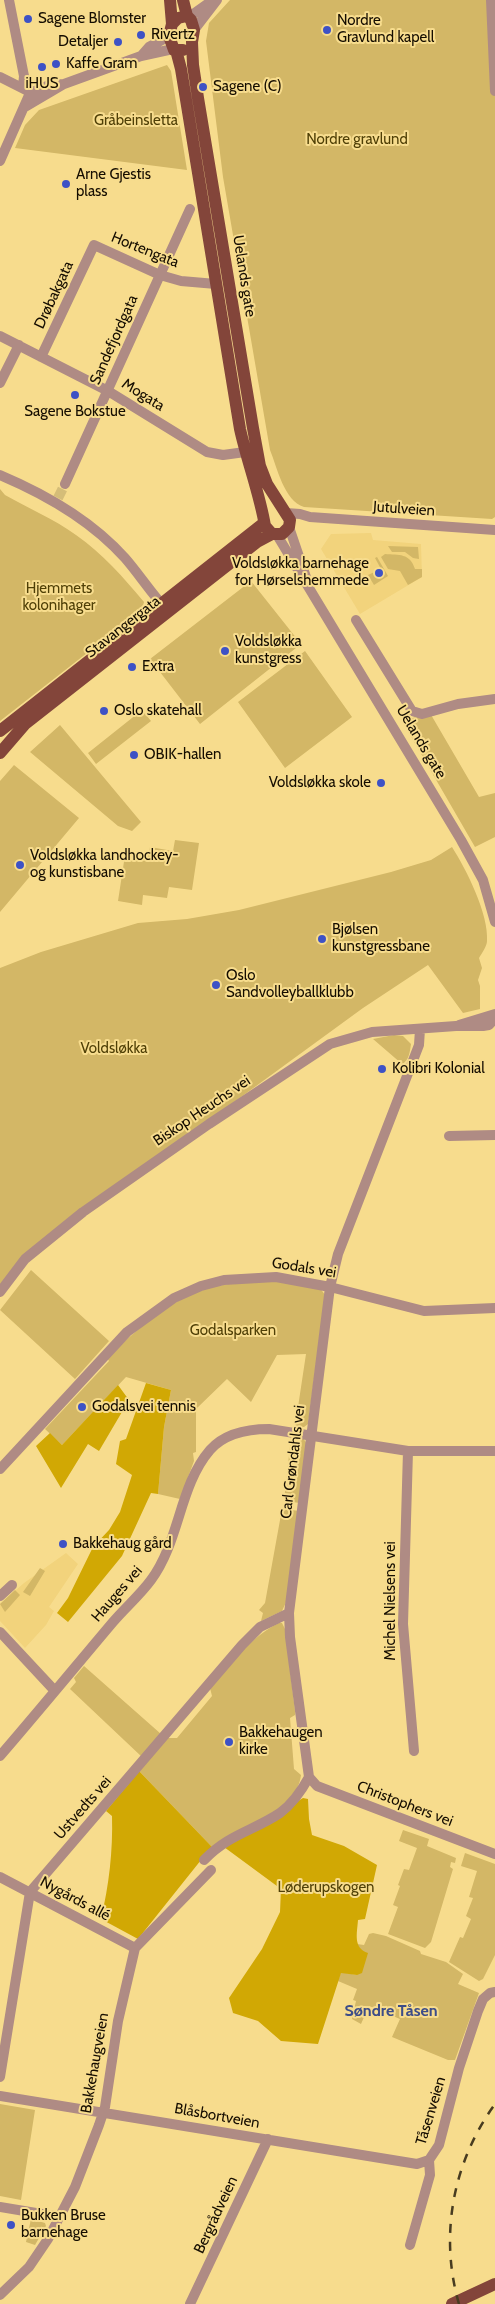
<!DOCTYPE html>
<html>
<head>
<meta charset="utf-8">
<style>
  body { margin:0 }
  canvas { display:block; background:#f7dc8d }
</style>
</head>
<body>
<canvas width="495" height="2304"></canvas>
<script>
const ctx = document.querySelector('canvas').getContext('2d');
ctx.lineJoin = 'round';
function paint(path, color) {
  ctx.fillStyle = color;
  ctx.fill(path, 'evenodd');
}
function stroke(path, color, width, dash) {
  ctx.strokeStyle = color;
  ctx.lineWidth = width;
  ctx.lineCap = dash ? 'butt' : 'round';
  ctx.setLineDash(dash || []);
  ctx.stroke(path);
}
function drawText(font, color, halo, rows, align = 'center') {
  ctx.font = font + ' Cabin,sans-serif';
  ctx.lineWidth = 4;
  ctx.setLineDash([]);
  ctx.textBaseline = 'middle';
  ctx.strokeStyle = halo;
  ctx.fillStyle = color;
  for (const [text, x, y, turn = 0] of rows) {
    ctx.save();
    ctx.translate(x, y);
    ctx.rotate((+turn || 0) * Math.PI / 180);
    ctx.textAlign = isNaN(turn) ? turn : align;
    if (halo) ctx.strokeText(text, 0, 0);
    ctx.fillText(text, 0, 0);
    ctx.restore();
  }
}
paint(new Path2D(`
  M371,533L373,540L421,544L422,577L360,614L321,549L331,534Z
  M66,1553L78,1564L49,1607L54,1611L46,1625L25,1648L0,1621V1604L24,1583Z`), '#f2d37c');
paint(new Path2D(`
  M230,0H495V517L492,519L304,507C284,501 277,467 270,450L223,177L206,41L209,23Z
  M167,65L171,71L187,170L15,148L25,125L39,110Z
  M0,489L5,495C28,508 54,519 76,535C103,554 123,577 144,602L142,610L0,721Z
  M388,546L418,547L419,559L413,558L405,552H392Z
  M385,554C399,555 410,553 415,569H422V577L408,585L400,571L388,569L381,557Z
  M377,557L388,576L374,585L368,575L381,569L375,558Z
  M251,581L301,644L200,724L150,659Z
  M305,651L352,717L285,768L238,702Z
  M142,710L151,721L96,764L88,753Z
  M430,713L479,797L495,793V837L475,847L402,721Z
  M60,725L141,822L132,831L118,826L30,752Z
  M14,765L79,818L0,912V781Z
  M175,840L199,843L192,890L169,887L167,898L143,895L142,905L118,901L125,855L148,858L150,847L173,851Z
  M452,847C466,869 489,914 487,941C487,946 482,953 479,958L482,968L478,980L480,986V1009L463,1013L428,965L363,1008L93,1205L26,1260L0,1293V968L41,952L138,923L187,919L239,910L391,872L431,860Z
  M394,1035L403,1036L411,1044C410,1051 409,1061 402,1064L373,1039Z
  M31,1270L109,1341L75,1379L0,1310Z
  M270,1280L320,1288L325,1295L308,1424L304,1427H295L306,1354L277,1355L251,1402L227,1379L196,1409V1452L193,1453L194,1461L180,1499L158,1494L164,1427L171,1390L126,1377L62,1445L45,1429L109,1361L107,1358C141,1326 175,1293 223,1285C238,1282 254,1281 270,1280Z
  M291,1437L303,1438L307,1444L300,1503L284,1501Z
  M282,1509L300,1511L287,1600L282,1611L261,1621L263,1613L259,1610L265,1603Z
  M40,1568L45,1571L30,1596L23,1592Z
  M15,1590L20,1595L5,1612L0,1604Z
  M279,1623H282L285,1629L295,1711V1715L290,1718L294,1769L301,1775C297,1811 241,1833 213,1848L139,1771L168,1738H177L212,1696L210,1688C231,1664 250,1637 279,1623Z
  M84,1666L161,1734L142,1757L70,1689L76,1682L74,1678Z
  M403,1830L429,1839L427,1846L456,1858L455,1863L451,1862L450,1867L453,1869L431,1942L425,1948L388,1934L398,1907L393,1905L400,1886L398,1885L404,1869L409,1870L417,1848L399,1841Z
  M465,1853L495,1864V1955L483,1979L479,1981L449,1962L460,1937L463,1938L471,1919L466,1916L473,1898L469,1897L477,1871L461,1866Z
  M373,1933L386,1936L420,1951L421,1954L446,1962L463,1974L458,1984L479,1993L455,2060H448L392,2037L400,2019L369,2006L361,2024L352,2019L356,2001L353,2000L357,1989L338,1981L341,1972L357,1975L361,1951L357,1944L364,1945L369,1934Z
  M0,2104L35,2110L21,2200L0,2196Z
  M31,2219L45,2223L46,2226L35,2245L26,2242Z`), '#d3b766');
paint(new Path2D(`
  M146,1383L171,1390L164,1427L158,1494L151,1493L122,1556L68,1622L57,1613L68,1598L93,1547L109,1530L120,1512L132,1475L116,1464L120,1441L126,1439Z
  M118,1385L129,1400L99,1451L88,1444L61,1488L36,1446L50,1433L62,1445Z
  M139,1771L213,1848L205,1855L138,1939L101,1919C109,1885 113,1851 112,1816L106,1811Z
  M303,1798L308,1799L309,1819L312,1835L344,1846L377,1865L365,1919L358,1920C357,1934 353,1948 368,1953L362,1973L357,1975L341,1973L318,2044L281,2041L258,2021L233,2013L229,1998L262,1949L280,1912L281,1889L224,1847Z`), '#d1a804');
stroke(new Path2D(`
  M58,498L65,484`), '#d5bd78', 10, [10, 5]);
stroke(new Path2D(`
  M9,0L24,76L23,87
  M491,0L495,91
  M189,17L213,0
  M194,30L217,0
  M142,55L149,47L169,36
  M0,77L28,91
  M25,107L64,84L141,56L173,49
  M0,161L30,93L49,85L64,84
  M0,336L108,391L207,452L223,455L245,452
  M41,357L94,245L160,275L181,281L216,284
  M0,383L19,345
  M0,475C45,494 92,521 125,558C139,574 151,593 166,609
  M65,484L190,209
  M286,513L300,514L310,517L495,530
  M289,527L307,580
  M277,535L461,840L483,880L495,922
  M356,620L412,711L422,714L458,704L495,699
  M459,1025L495,1014
  M449,1136L495,1135
  M0,1292L25,1259L83,1212L209,1124L330,1044L372,1032L456,1026H483L489,1025L495,1018
  M408,1451L403,1624L414,1751
  M0,1469L127,1332L174,1298L201,1286L224,1280L276,1277L330,1287L424,1311L495,1308
  M0,1596L12,1585
  M0,1632L55,1691
  M0,1756C38,1712 75,1667 113,1622C125,1608 140,1595 151,1580C180,1541 179,1486 210,1450C225,1433 249,1429 269,1429L408,1451H495
  M309,1777L317,1786L495,1854
  M204,1860C229,1834 253,1831 280,1813C292,1804 302,1790 309,1777L290,1637L289,1613L330,1287L338,1254L419,1045L420,1029
  M0,1877L135,1948
  M0,2077L30,1892L242,1645L260,1627L289,1613
  M0,2096L417,2164L429,2160
  M0,2207L60,2217
  M410,2245L430,2175L429,2160L439,2145L459,2068L478,2011L483,1999L490,1993L495,1992
  M0,2295L29,2267L48,2239L75,2187L99,2125L105,2107L118,2021L135,1948L211,1870
  M190,2304L268,2139`), '#af8b84', 10);
stroke(new Path2D(`
  M170,0L172,24L169,36L174,50H183
  M183,0L187,16
  M172,24L178,18L187,16L191,20L194,30L192,42L193,65L198,98L253,428L260,466L267,484L290,520L289,527L282,534H272L265,526C260,495 247,461 240,429L181,69L176,50
  M0,731L264,523
  M0,753L25,724L257,542L272,534
  M452,2304L495,2284`), '#83453a', 12);
stroke(new Path2D(`
  M459,2304C439,2235 453,2162 495,2104`), '#483c20', 2.5, [9, 9]);
for (const [x, y, r, color] of [
  [28,19,5,"#3e52c5"],
  [327,30,5,"#3e52c5"],
  [141,35,5,"#3e52c5"],
  [118,42,5,"#3e52c5"],
  [56,64,5,"#3e52c5"],
  [42,67,5,"#3e52c5"],
  [203,87,5,"#3e52c5"],
  [66,184,5,"#3e52c5"],
  [75,395,5,"#3e52c5"],
  [379,573,5,"#3e52c5"],
  [225,651,5,"#3e52c5"],
  [132,667,5,"#3e52c5"],
  [104,711,5,"#3e52c5"],
  [134,755,5,"#3e52c5"],
  [381,783,5,"#3e52c5"],
  [20,865,5,"#3e52c5"],
  [322,939,5,"#3e52c5"],
  [216,985,5,"#3e52c5"],
  [382,1069,5,"#3e52c5"],
  [82,1407,5,"#3e52c5"],
  [63,1544,5,"#3e52c5"],
  [229,1742,5,"#3e52c5"],
  [11,2225,5,"#3e52c5"]
]) {
  const dot = new Path2D();
  dot.arc(x, y, r, 0, 2 * Math.PI);
  ctx.fillStyle = color;
  ctx.fill(dot);
  stroke(dot, '#f7dc8d', 2);
}
drawText('15px', '#150d00', '#f7dc8d', [
  ["Sagene Blomster",38,19],
  ["Nordre",337,21],
  ["Gravlund kapell",337,38],
  ["Rivertz",151,35],
  ["Detaljer",108,42,"right"],
  ["Kaffe Gram",66,64],
  ["iHUS",42,84,"center"],
  ["Sagene (C)",213,87],
  ["Arne Gjestis",76,175],
  ["plass",76,192],
  ["Sagene Bokstue",75,412,"center"],
  ["Voldsløkka barnehage",369,564,"right"],
  ["for Hørselshemmede",369,581,"right"],
  ["Voldsløkka",235,642],
  ["kunstgress",235,659],
  ["Extra",142,667],
  ["Oslo skatehall",114,711],
  ["OBIK-hallen",144,755],
  ["Voldsløkka skole",371,783,"right"],
  ["Voldsløkka landhockey-",30,856],
  ["og kunstisbane",30,873],
  ["Bjølsen",332,930],
  ["kunstgressbane",332,947],
  ["Oslo",226,976],
  ["Sandvolleyballklubb",226,993],
  ["Kolibri Kolonial",392,1069],
  ["Godalsvei tennis",92,1407],
  ["Bakkehaug gård",73,1544],
  ["Bakkehaugen",239,1733],
  ["kirke",239,1750],
  ["Bukken Bruse",21,2216],
  ["barnehage",21,2233]
], 'left');
drawText('15px', '#4f3f06', '#f7dc8d', [
  ["Gråbeinsletta",136,121],
  ["Nordre gravlund",357,140],
  ["Hjemmets",59,589],
  ["kolonihager",59,606],
  ["Voldsløkka",114,1049],
  ["Godalsparken",233,1331],
  ["Løderupskogen",326,1888]
]);
drawText('15px', '#150d00', '#f7dc8d', [
  ["Hortengata",145,250,22],
  ["Uelands gate",244,276,81],
  ["Drøbakgata",54,295,-65],
  ["Sandefjordgata",114,340,-66],
  ["Mogata",143,395,32],
  ["Jutulveien",404,509,4],
  ["Stavangergata",123,627,-38],
  ["Uelands gate",421,742,59],
  ["Biskop Heuchs vei",202,1111,-34],
  ["Godals vei",304,1268,9],
  ["Carl Grøndahls vei",293,1462,-83],
  ["Hauges vei",117,1594,-49],
  ["Michel Nielsens vei",391,1601,-90],
  ["Christophers vei",405,1804,21],
  ["Ustvedts vei",83,1808,-49],
  ["Nygårds allé",75,1899,28],
  ["Bakkehaugveien",95,2063,-80],
  ["Tåsenveien",431,2111,-73],
  ["Blåsbortveien",217,2116,10],
  ["Bergrådveien",216,2215,-65]
]);
drawText('bold 16px', '#3d4d88', '#f7dc8d', [
  ["Søndre Tåsen",391,2011]
]);
</script>
</body>
</html>
